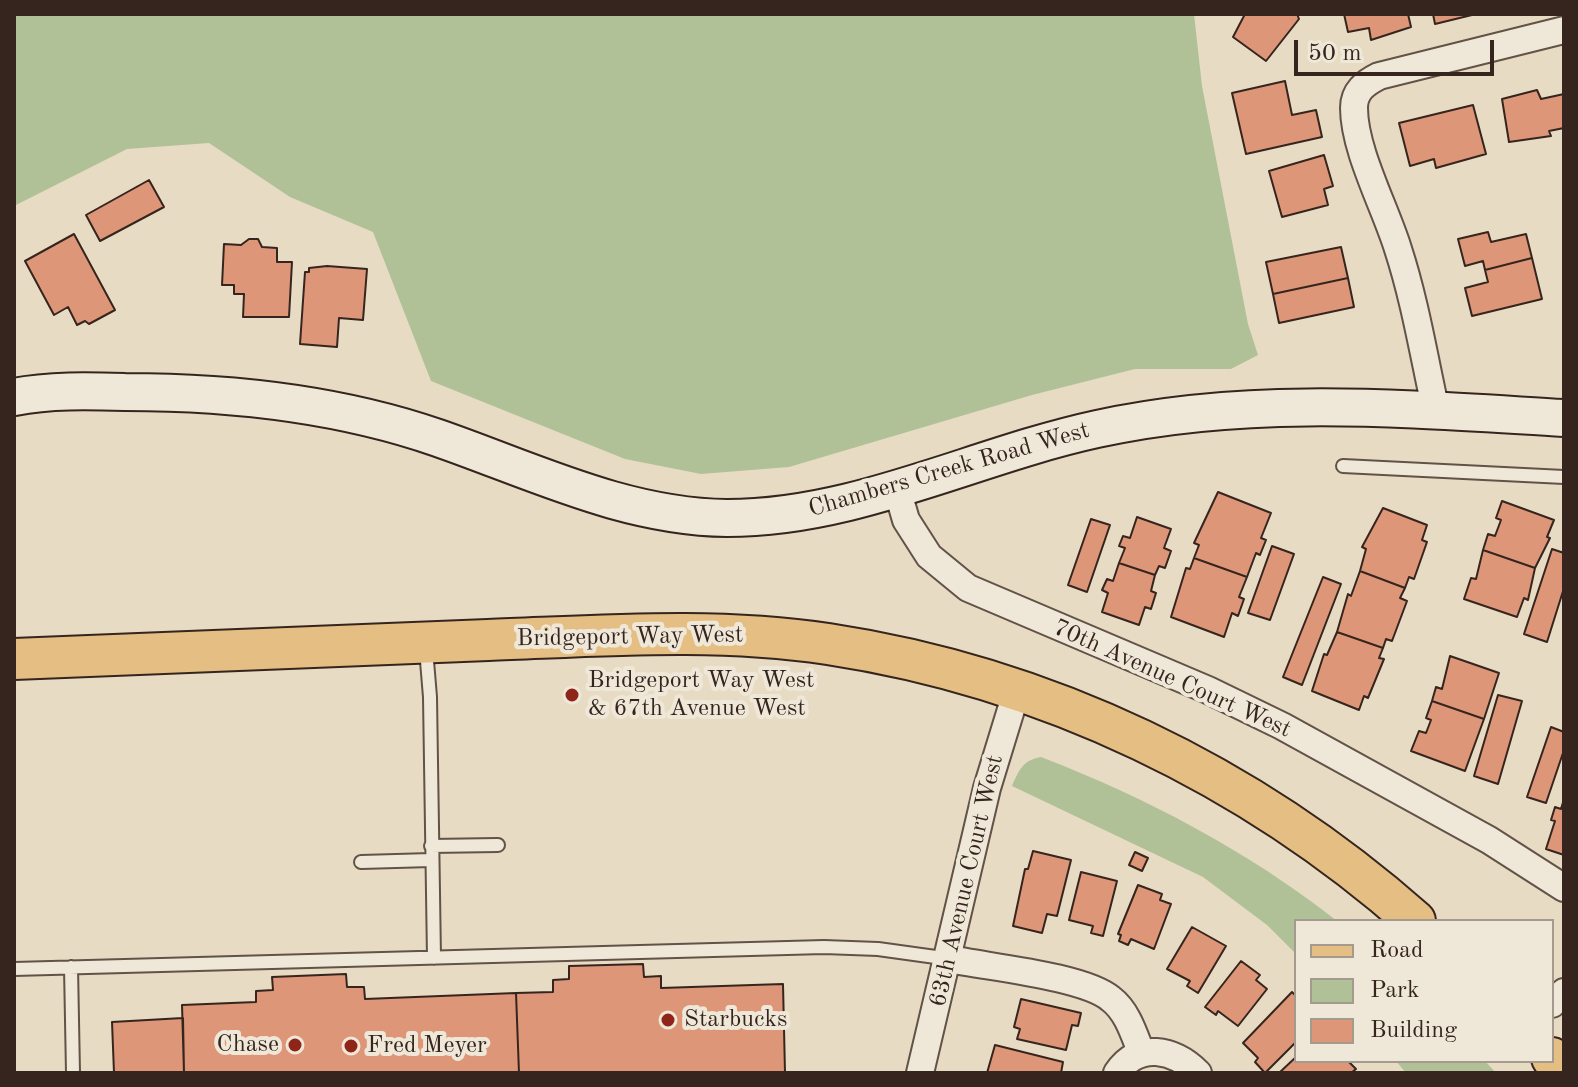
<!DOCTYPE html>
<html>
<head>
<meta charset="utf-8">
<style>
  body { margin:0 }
  #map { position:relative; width:1578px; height:1087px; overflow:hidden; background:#e7dbc3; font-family:"Old Standard TT",serif }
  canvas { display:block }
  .frame { position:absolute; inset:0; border:16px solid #36251e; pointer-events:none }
  .legend { position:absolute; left:1294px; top:919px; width:260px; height:144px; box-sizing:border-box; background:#efe8d8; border:2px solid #a59a8e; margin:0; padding:10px 14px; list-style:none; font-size:24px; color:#36251e }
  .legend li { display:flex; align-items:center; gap:16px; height:40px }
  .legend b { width:40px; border:2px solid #a59a8e }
  .scale { position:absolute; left:1294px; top:40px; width:200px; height:36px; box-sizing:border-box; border:4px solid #36251e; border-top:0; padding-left:10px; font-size:24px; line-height:28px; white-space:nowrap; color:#36251e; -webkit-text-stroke:6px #efe8d8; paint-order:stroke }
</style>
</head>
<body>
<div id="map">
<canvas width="1578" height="1087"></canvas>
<div class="frame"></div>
<ul class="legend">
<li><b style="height:10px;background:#e4be82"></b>Road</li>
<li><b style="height:22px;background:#b1c197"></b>Park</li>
<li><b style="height:22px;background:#dd9678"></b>Building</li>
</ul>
<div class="scale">50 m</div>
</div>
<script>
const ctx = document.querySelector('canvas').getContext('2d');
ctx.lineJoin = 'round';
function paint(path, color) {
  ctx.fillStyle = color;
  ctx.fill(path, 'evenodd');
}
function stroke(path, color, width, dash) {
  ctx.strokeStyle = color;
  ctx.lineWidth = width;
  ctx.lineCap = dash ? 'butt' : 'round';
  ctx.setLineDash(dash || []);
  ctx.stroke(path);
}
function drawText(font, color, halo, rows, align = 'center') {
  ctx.font = font + ' "Old Standard TT",serif';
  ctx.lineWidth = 8;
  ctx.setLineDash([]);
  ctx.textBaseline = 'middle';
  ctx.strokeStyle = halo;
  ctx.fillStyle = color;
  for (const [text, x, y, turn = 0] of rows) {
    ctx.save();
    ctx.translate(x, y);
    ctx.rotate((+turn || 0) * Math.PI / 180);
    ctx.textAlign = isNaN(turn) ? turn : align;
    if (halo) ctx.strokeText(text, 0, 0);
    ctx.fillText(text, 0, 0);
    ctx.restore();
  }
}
paint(new Path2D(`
  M14,14H1194L1202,86L1248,324L1258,355L1231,369H1135L1032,395L789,467L701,474L625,459L431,381L373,232L290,197L209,143L127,149L14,206Z
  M1041,757C1147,798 1248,851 1337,921H1296V954L1267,925L1203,877L1012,786C1019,770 1023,760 1041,757Z
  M1396,1061H1485L1496,1073H1406Z`), '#b1c197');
const building = new Path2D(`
  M1245,14H1297L1299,19L1266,61L1233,37Z
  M1344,14H1408L1411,27L1371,40L1369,28L1348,32Z
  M1433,14H1476L1435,24Z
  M1285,81L1292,115L1316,110L1322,137L1246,154L1232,93Z
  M1537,90L1541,99L1564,94V128L1549,131L1551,136L1509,142L1502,99Z
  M1473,105L1486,154L1436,168L1434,159L1410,166L1399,123Z
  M1324,155L1333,186L1324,189L1328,205L1282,217L1269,171Z
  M149,180L164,207L100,241L86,215Z
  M1488,232L1491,242L1526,234L1532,258L1485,270L1483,261L1465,266L1458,239Z
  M74,234L115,310L89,324L85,321L77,325L68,307L54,315L25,261Z
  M249,239H258L262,247L277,248V262H292L289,317H243L244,294H234V285H222L224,244L241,245Z
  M1341,247L1348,278L1273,294L1266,262Z
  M1532,258L1542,299L1472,316L1465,288L1488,282L1485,270Z
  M327,266L367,269L363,320L339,318L337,347L300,344L305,272H309V268Z
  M1348,278L1354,307L1279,323L1273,294Z
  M1218,492L1271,513L1261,538L1266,540L1260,555L1256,553L1247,577L1194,558L1199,545L1194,543Z
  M1502,501L1554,520L1547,537L1550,538L1535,568L1483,550L1488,534L1495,536L1501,520L1496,518Z
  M1383,508L1427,525L1422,540L1427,542L1414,579L1409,577L1405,588L1360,571L1366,549L1362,547Z
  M1137,517L1171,529L1164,548L1171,551L1165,568L1159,566L1155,575L1119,563L1125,548L1119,546L1123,536L1130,538Z
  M1091,519L1110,525L1087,592L1068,585Z
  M1272,546L1294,554L1270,620L1248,613Z
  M1552,549L1564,553V588L1547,642L1524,634Z
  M1483,550L1535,568L1528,600L1524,598L1517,617L1464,599L1471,578L1476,579Z
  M1194,558L1247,577L1239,597L1244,599L1238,616L1232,613L1224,637L1171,617L1186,568L1190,569Z
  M1119,563L1155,575L1151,591L1156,593L1151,609L1145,607L1139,625L1102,612L1108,593L1102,590L1107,579L1113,581Z
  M1360,571L1405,588L1400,598L1407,601L1392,641L1386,639L1383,648L1337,632L1348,594L1351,596Z
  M1323,577L1341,584L1302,685L1283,677Z
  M1337,632L1383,648L1379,658L1384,659L1368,698L1364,696L1359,710L1312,691L1324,654L1327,655Z
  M1450,656L1499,673L1484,719L1432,701L1436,687L1442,689Z
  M1498,695L1522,701L1498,784L1474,776Z
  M1432,701L1484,719L1465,771L1411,751L1419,731L1426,733L1431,720L1426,718Z
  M1551,727L1564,732V750L1546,803L1527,797Z
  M1564,799V855L1546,849L1555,821L1551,820L1555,807L1561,809Z
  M1033,851L1071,860L1057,916L1047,914L1042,933L1013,926L1025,869H1028Z
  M1135,852L1148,858L1142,871L1129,865Z
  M1081,872L1117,881L1103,936L1091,933L1093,926L1069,920Z
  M1138,885L1162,894L1160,900L1171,904L1154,949L1131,939L1128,945L1119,941L1121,935L1118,934Z
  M1192,927L1226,946L1198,993L1187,986L1190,981L1167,969Z
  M1241,961L1260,975L1256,980L1267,989L1238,1026L1218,1011L1216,1015L1205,1007Z
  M643,964L644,977L661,976V988L783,984L785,1073H519L516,993L553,992V980L569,979V966Z
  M346,974L347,987H364L365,999L516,993L519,1073H184L182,1005L256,1002V991L273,990L272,977Z
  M1292,992L1296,996V1042L1265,1073L1255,1062L1258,1058L1243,1043Z
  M1021,999L1081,1013L1078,1026L1072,1025L1066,1050L1017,1039L1020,1029L1014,1027Z
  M183,1018L184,1073H114L112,1022Z
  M995,1045L1063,1062L1061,1073H987Z
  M1296,1057V1061H1348L1356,1069L1351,1073H1279Z`);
paint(building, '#dd9678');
stroke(building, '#36251e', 2);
const lane = new Path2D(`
  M1343,466L1564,477
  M426,649L430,697L434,958
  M431,846L498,845
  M361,862L431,860
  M71,967L73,1073
  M14,969L824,947L878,949L950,959`);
const street = new Path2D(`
  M1436,411C1424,357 1415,301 1398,249C1385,207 1354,150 1354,108C1354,91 1365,83 1379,76L1564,30
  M897,489L906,520L929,556L968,588L1208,690L1282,726L1489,840L1564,888
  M950,959C987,967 1084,976 1111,999C1127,1011 1134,1034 1141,1052
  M1552,1004L1564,992
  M920,1073L987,788L1017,690
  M1117,1073C1138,1041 1174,1049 1198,1073`);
const secondary = new Path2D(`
  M14,397C50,390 88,391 125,392C231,392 337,403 438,438C533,471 625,517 727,518C856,518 973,456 1097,429C1251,395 1408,409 1564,418`);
const primary = new Path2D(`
  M14,659C172,652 330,646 488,640C601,636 715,627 828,644C1046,677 1250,775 1415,921
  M1552,1058L1563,1073`);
stroke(lane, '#625247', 16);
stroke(street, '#625247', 30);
stroke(secondary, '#36251e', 40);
stroke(primary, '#36251e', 44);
stroke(lane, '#efe8d8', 12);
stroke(street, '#efe8d8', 26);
stroke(secondary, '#efe8d8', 36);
stroke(primary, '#e4be82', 40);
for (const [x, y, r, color] of [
  [572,695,8,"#8f2418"],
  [668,1020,8,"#8f2418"],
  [295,1045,8,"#8f2418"],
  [351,1046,8,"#8f2418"]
]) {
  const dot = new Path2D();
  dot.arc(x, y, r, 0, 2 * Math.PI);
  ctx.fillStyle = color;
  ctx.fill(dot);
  stroke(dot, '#efe8d8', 3);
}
drawText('24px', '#36251e', '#efe8d8', [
  ["Chambers Creek Road West",949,470,-16],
  ["Bridgeport Way West",630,637,-1],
  ["70th Avenue Court West",1172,679,24],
  ["63th Avenue Court West",967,881,-77]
]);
drawText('24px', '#36251e', '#efe8d8', [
  ["Bridgeport Way West",588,681],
  ["& 67th Avenue West",588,709],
  ["Starbucks",684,1020],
  ["Chase",279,1045,"right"],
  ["Fred Meyer",367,1046]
], 'left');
</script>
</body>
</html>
